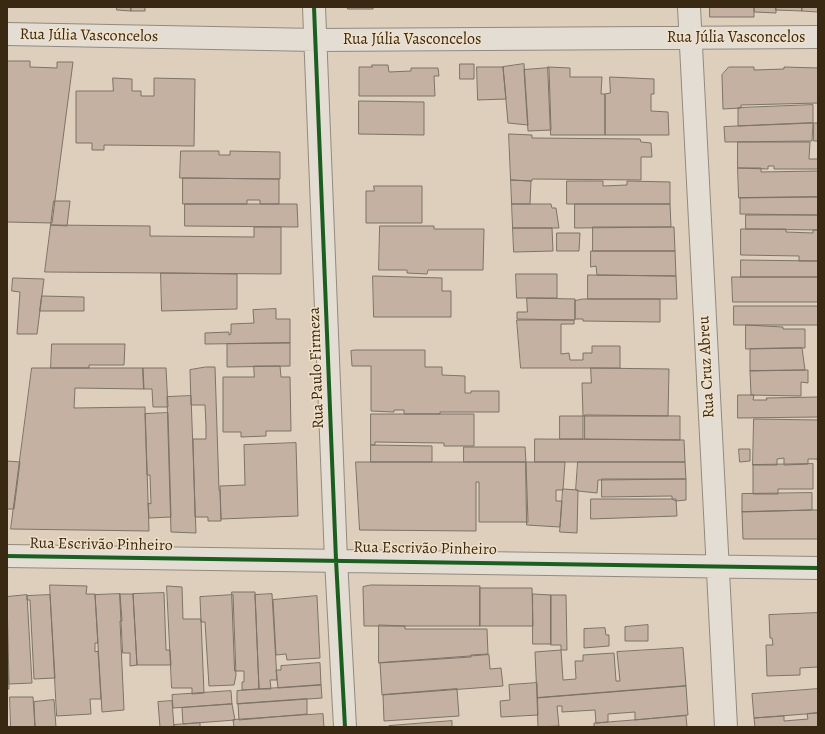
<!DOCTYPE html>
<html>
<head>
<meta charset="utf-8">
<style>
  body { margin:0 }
  #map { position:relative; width:825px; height:734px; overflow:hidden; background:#ddcfbc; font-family:Alegreya,serif }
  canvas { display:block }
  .frame { position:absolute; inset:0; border:8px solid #3a2912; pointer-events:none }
</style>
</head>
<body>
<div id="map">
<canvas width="825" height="734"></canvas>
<div class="frame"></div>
</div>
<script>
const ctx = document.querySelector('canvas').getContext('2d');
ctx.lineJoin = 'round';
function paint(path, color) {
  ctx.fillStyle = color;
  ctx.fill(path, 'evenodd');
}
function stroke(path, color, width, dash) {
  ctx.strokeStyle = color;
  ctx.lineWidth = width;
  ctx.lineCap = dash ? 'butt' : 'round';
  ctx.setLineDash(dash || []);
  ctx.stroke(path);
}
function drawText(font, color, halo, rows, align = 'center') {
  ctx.font = font + ' Alegreya,serif';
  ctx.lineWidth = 3;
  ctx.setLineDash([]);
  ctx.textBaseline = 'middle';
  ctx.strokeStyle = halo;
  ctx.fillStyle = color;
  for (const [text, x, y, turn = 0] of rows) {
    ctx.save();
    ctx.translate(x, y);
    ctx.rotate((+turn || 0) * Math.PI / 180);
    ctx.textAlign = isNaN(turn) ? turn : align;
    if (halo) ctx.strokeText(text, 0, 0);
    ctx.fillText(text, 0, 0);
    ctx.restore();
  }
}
const building = new Path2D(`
  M117,7H131V11L117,10Z
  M131,7H145V11H131Z
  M348,7H373V9H348Z
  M710,7H754V17H710Z
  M754,7H776V13L755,12Z
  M776,7H802V11L776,10Z
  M802,7H818V12L802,11Z
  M7,61H30V67L57,68V62H73L52,223L7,222Z
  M460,64H474V79H460Z
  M524,64L528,125L508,123L503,67Z
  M372,65H388L389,72L411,71V68H438L439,76H434L435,96H359V67H372Z
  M477,67H503L506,99L478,100Z
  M548,67L570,68V77H602L601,94H605V135H551Z
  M729,67H754V70L784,69V67L818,68V103L741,105V108L723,109L722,75Z
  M549,68L551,130L528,131L524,70Z
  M610,77L654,79V94H651V111L668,112L669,135H605V94L610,93Z
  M113,78L132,79V91H141V96H154V78L195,79L194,146L104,145V150H92V143H76V91H113Z
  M359,101L424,102V135L359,134Z
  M813,105V123L738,126V108Z
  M813,123L812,141L725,142L724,127Z
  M814,123H818V141H814Z
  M509,134L532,135V138L640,139L641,142L651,143L652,157H641V180L532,179V181L511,180Z
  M738,142H810L809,159H818V169H774V166H768V169L738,168Z
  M181,151H219V155H230V151L280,152V179L180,178Z
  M738,168H761V172L818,171V197L739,198Z
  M183,178L279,179V204H260V200H247V204H183Z
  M511,180L531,181L530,204H512Z
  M567,181H603V186L627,185V181L670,182V204H567Z
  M374,186H422V223H366V191H374Z
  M818,197V215L740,214V198Z
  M54,201H70L67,226L51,225Z
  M185,204H297L298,227L185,226Z
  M512,204H551L552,208H556L559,228H513Z
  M575,204H670L671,227L575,228Z
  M746,215H818V230L746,229Z
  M51,225L150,226V236L254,237V227H281V274L45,272Z
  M380,226H434V229H484L483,270H428L427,274L407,273V270H379Z
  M593,227H674L675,251H593Z
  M513,228H552L553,251L514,252Z
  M741,229H786V232L813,233V230H818V261H799V256L741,255Z
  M557,233H580L579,251H557Z
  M591,251H675L676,276L597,275L596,266L591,267Z
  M741,260L818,261V277H741Z
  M161,273L237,274V309L162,311Z
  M516,274H557V298H517Z
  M588,275L676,276L677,299H588Z
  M373,276L442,278V291H451V317H374Z
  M732,277H818V302H733Z
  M13,278L44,279L37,334H17L20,292L12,291Z
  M42,296L84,297V311H40Z
  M527,298L575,299V320L517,319V312H527Z
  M583,299H660V322L583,321V319H575V301Z
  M734,306H818V325H734Z
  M276,309V319H290V343L205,344V333L229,332V335L231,334V324L254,323L253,310Z
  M517,320H574V324H561V354L569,353L570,360H583V353H592V346H620V368H521Z
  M746,325L783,327V329H805V348L746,349Z
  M290,343V366L227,367V344Z
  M52,344H125L124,365H89V368H51Z
  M802,348L805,370L750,371V349Z
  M355,350H425V367H442V375L465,376V393H471V391H499V412H440V414H404V410H394V412L371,411V366H352L351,351Z
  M254,366H280L281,377H290L291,431H266V436L241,437V432H223V377H254Z
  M206,367H215L219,490H220L221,521H208V517H195L193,439H206V426L205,405H191L190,370Z
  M32,368H143L144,389L75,388L74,408L145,407L149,531L11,529Z
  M143,368H166L168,407H153L152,389H144Z
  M591,368L669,369L668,416H583L582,383H591Z
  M805,370H808V383L801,382V396L751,395L750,371Z
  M738,395H754L753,400H767L766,398L818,397V417L738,418Z
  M191,396L196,533L171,532L167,397Z
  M168,413L171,517L149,518L148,503L151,504L150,475H147L145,414Z
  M371,414H474V446H444V443L375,442V445H371Z
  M585,415L680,416V440L585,439Z
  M560,416H583V439H560Z
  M754,419L818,420V464L817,459H808V464L784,465V458L777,459V465H753Z
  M535,439L684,440L685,462H535Z
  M296,443L298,516L221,519L220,486L245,485L244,445Z
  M371,445L432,446V462H371Z
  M464,447H525L526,462H464Z
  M739,449H750V461L740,462Z
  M7,461L20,462L14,509H7Z
  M356,462H526L528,522H479V482H476V531L360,530Z
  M526,462H565L563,490H556V501H562L560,527L527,525Z
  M578,462H685L686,479L598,480L597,493L578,491L576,490Z
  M813,464V489H778V494H753V465Z
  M602,479H686V500L676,501L672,499V496L602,497Z
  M563,489L578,490L577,533L560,532Z
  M812,493V510L742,512V494Z
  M591,499H676L677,516L591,519Z
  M812,510H818V539H743L742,512Z
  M50,585L87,586L86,594H95L98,643H95V652L98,651L101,699H90L91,714L57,716Z
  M371,585L480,586V626H364L363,587Z
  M167,586L182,587L183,619H201L204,693L192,694V688H172Z
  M480,588H532L533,626H480Z
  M232,592H255L259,689L242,690V682H244V671H235Z
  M164,593L166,650H170L171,665H137L133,594Z
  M120,594H133L137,665L130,666V653H123Z
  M120,594L122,621H120L124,710L102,712L95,595Z
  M272,594L277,680H270L271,689H259L255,595Z
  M533,594L551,595V644H533Z
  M27,595L32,683L9,684L7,597Z
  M50,595L55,678L34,679L30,600H27V596Z
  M233,595L236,675L234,685L209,686L205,622H201L200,597Z
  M551,595H566L567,650H561V645H551Z
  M317,596L320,658L287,660L286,654L276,655L273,600Z
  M818,613V667L800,668V675L767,676L766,645H773L772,638H770L769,615Z
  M379,625L405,626V629H487L488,654L471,655V657L379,663Z
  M648,625V641H625V627Z
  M605,628L606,635H609V646L584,648V629Z
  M7,645L9,689H7Z
  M683,648L686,686L537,698L535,652L561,650L563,680L576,679L575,661H583V655L614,653L616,681H620L617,652Z
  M489,655L490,669L501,668L503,686L382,695L380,663Z
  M320,663L321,685L278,688L276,670H281V666Z
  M537,683L538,715L501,717L500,701L510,700L509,685Z
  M321,685L322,698L237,704V691Z
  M686,686L688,715L635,720V712L608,714V722L596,723L595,710L562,712V706H557L559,726L538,727L537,698Z
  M457,689L459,716L384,721L383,695Z
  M818,689V713L754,718L752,694Z
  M231,691L232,704L173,708L172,695Z
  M10,697H33L35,727H11Z
  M307,699V714L239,720L238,704Z
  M54,700L56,727H35L34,702Z
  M172,701L174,727H160L158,702Z
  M232,704L235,720L183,724L182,708Z
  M818,713V727H755L754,718L784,716V721L808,719L807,714Z
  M323,714L324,727H234L233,720Z
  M686,716L687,727H594V723H596Z
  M452,721V727H389V726Z
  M200,723V727H174V725Z`);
paint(building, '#c4b1a2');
stroke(building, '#7c7366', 1);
const minor = new Path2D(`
  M314,7L336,560L345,727
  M689,7L726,727
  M7,34L316,40L818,37
  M7,556L818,568`);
stroke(minor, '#938a7c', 24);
stroke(minor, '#e3ddd3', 22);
stroke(new Path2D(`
  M314,7L336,560L345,727
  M7,556L818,568`), '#1b5e20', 4);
drawText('16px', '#3a2912', '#f1e1ca', [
  ["Rua Júlia Vasconcelos",89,36,1],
  ["Rua Júlia Vasconcelos",736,38],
  ["Rua Júlia Vasconcelos",412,40],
  ["Rua Cruz Abreu",707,367,-93],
  ["Rua Paulo Firmeza",317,368,-92],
  ["Rua Escrivão Pinheiro",101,545,1],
  ["Rua Escrivão Pinheiro",425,549,1]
]);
</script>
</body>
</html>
